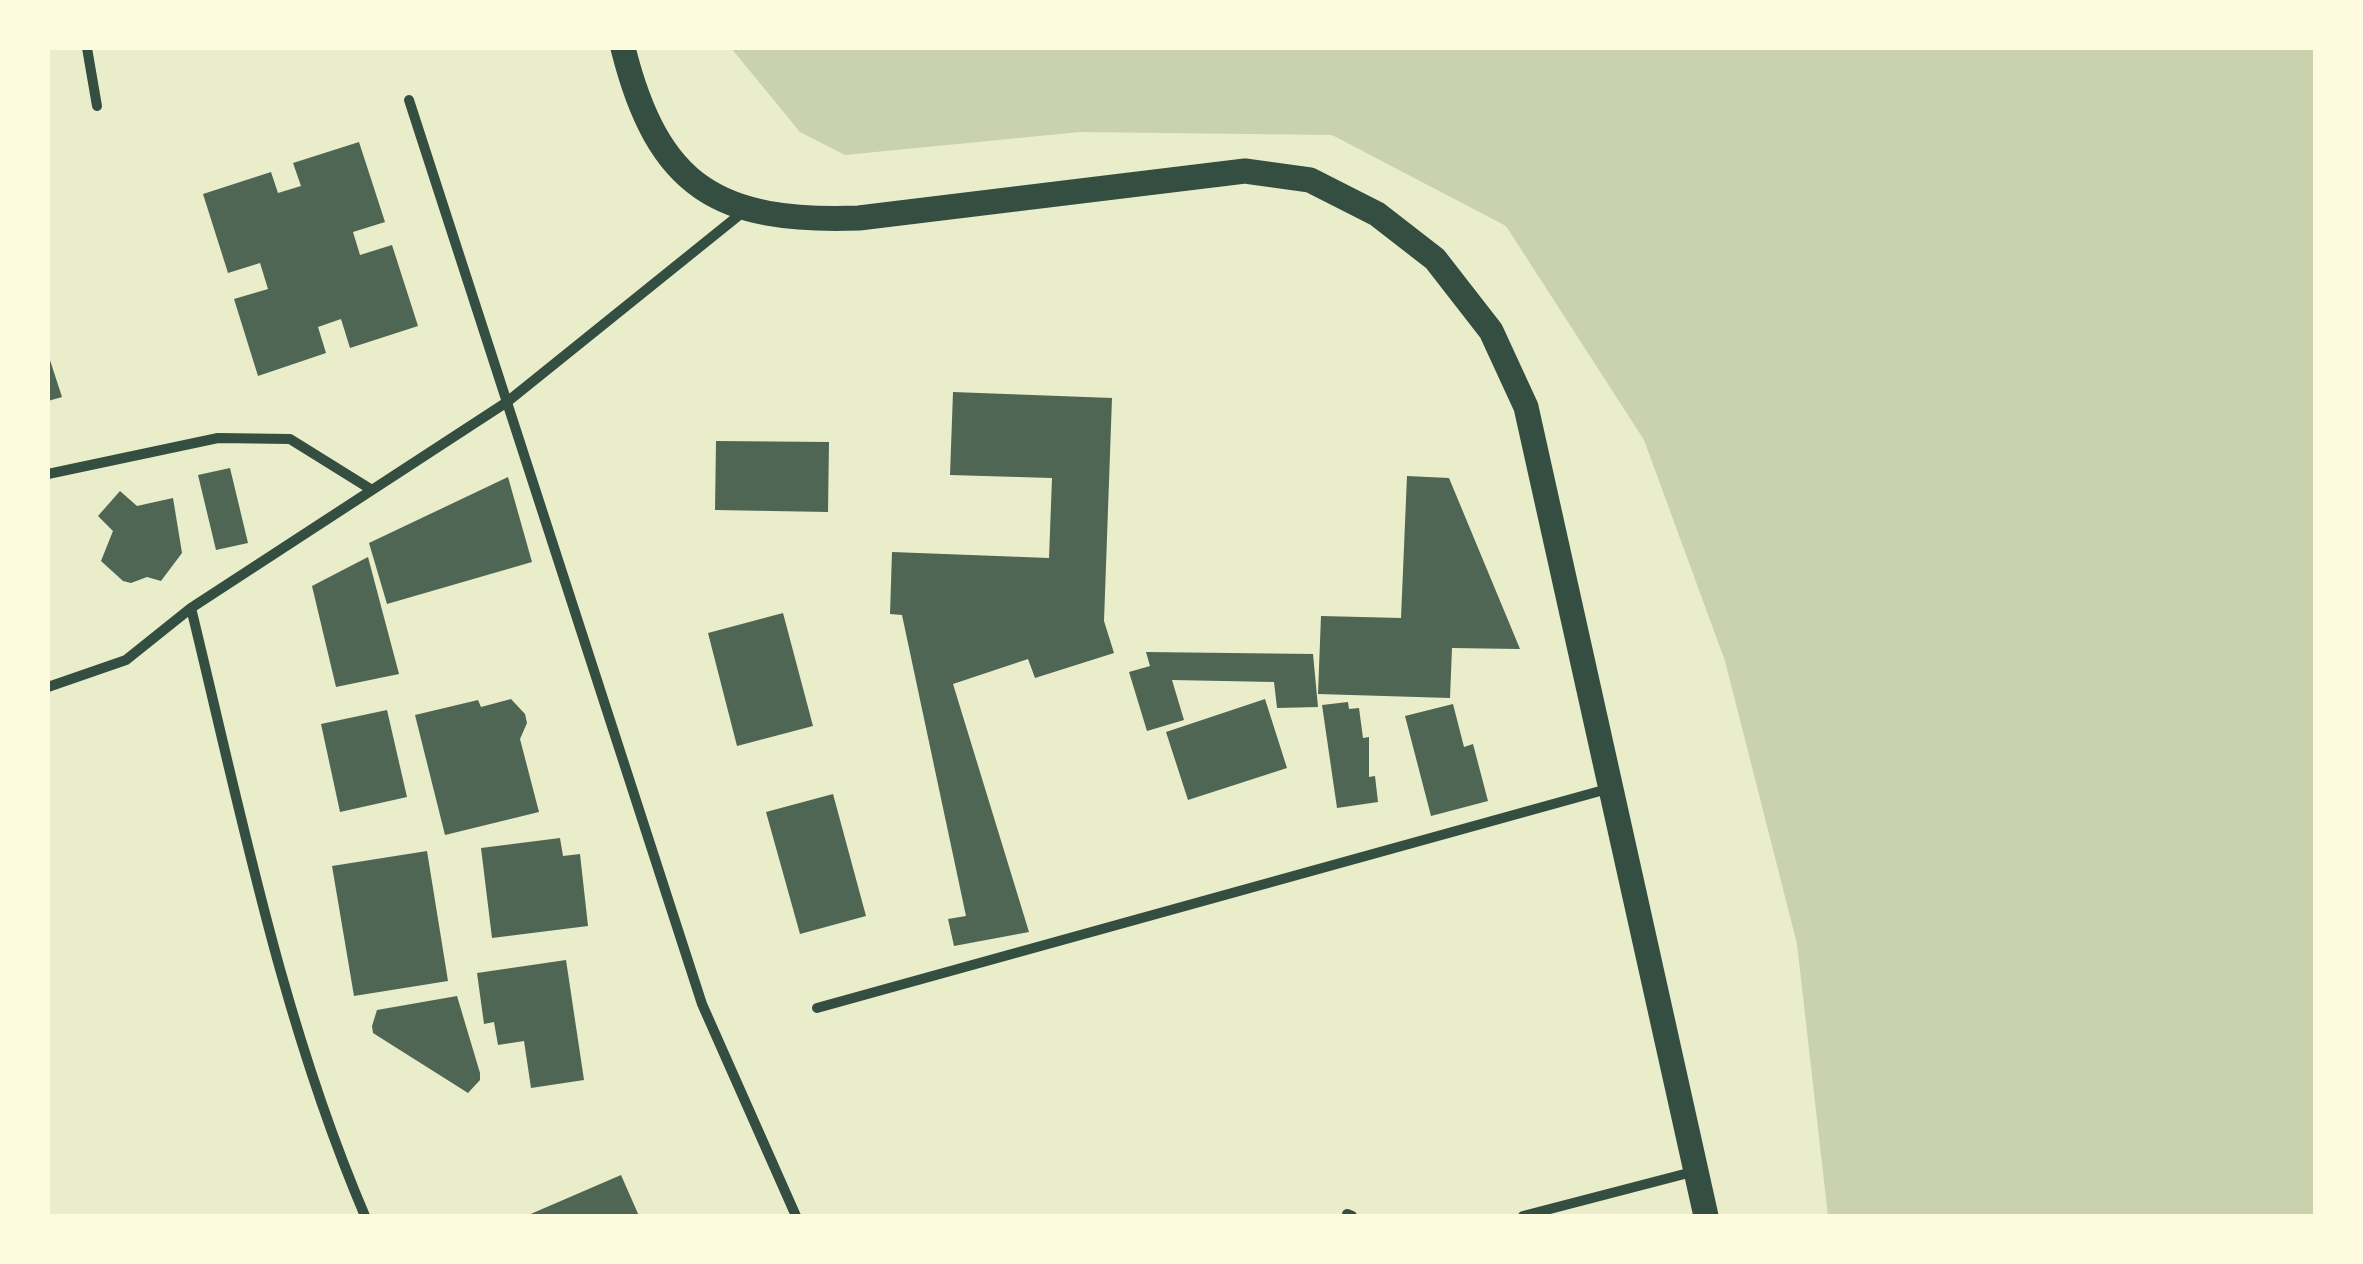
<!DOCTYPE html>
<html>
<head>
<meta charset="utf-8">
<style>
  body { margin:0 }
  #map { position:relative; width:2363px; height:1264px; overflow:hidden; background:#e9edc9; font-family:Lato,sans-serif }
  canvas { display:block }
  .frame { position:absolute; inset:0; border:50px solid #fefae0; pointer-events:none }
</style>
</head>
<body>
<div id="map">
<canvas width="2363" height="1264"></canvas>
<div class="frame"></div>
</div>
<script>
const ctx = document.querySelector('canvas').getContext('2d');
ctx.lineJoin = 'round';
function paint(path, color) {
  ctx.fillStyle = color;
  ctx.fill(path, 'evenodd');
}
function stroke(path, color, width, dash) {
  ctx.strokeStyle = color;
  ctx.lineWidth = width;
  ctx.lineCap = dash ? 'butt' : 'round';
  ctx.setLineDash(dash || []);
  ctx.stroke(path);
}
paint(new Path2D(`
  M731,48H2315V1216H1828L1797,944L1725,661L1644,440L1506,226L1332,135L1080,132L845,155L800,132Z`), '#cad2ad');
paint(new Path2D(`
  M359,142L385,222L353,232L360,255L392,245L418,326L350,348L341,319L318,327L326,353L258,376L234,299L268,289L260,263L228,273L203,194L271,172L278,193L301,186L293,163Z
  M48,354L62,397L48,401Z
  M953,392L1112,398L1104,621L1114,653L1035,678L1028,659L953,684L1029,932L954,946L948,919L966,916L902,615L890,614L892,552L1049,558L1052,478L950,475Z
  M716,441L829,442L828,512L715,510Z
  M230,468L248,543L216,550L198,475Z
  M1407,476L1449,478L1520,649L1452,648L1450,698L1318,694L1321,616L1401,618Z
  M508,477L532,562L387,604L369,543Z
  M120,491L137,506L173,498L182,553L161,581L147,577L131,583L123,581L101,561L113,531L98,516Z
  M368,557L399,674L336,687L312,586Z
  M783,613L813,726L737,746L708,633Z
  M1146,652L1313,654L1318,707L1277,708L1274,682L1172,680L1184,720L1147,731L1129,672L1150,666Z
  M511,699L525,714L527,723L520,739L539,812L445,835L415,715L478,700L481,707Z
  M1265,699L1287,768L1188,800L1166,732Z
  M1348,702L1349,709L1359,708L1363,738L1369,737V777L1375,776L1378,802L1337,808L1322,705Z
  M1453,704L1464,747L1473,744L1488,801L1431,816L1405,716Z
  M387,710L407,797L340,812L321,724Z
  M833,794L866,916L800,934L766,812Z
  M560,838L563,856L580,854L588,926L492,938L481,848Z
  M427,851L448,981L354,996L332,866Z
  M566,960L584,1080L531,1088L524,1041L498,1045L494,1022L484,1024L477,973Z
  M457,996L480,1073V1080L468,1093L373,1033L372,1026L377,1010Z
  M621,1175L639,1216H526Z`), '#4f6655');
stroke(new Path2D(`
  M87,48L97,106
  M409,100L702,1004L796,1216
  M48,474L218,438L290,439L372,490
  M191,608C241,813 282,1022 365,1216
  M48,687L126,660L191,608L507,402L743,212
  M817,1008L1611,788
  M1347,1214L1352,1216
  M1523,1216L1696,1171`), '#344e41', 10);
stroke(new Path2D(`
  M623,48C658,188 719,223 859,218L1245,171L1310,180L1377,214L1435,259L1491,331L1526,407L1706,1216`), '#344e41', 25);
</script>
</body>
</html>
